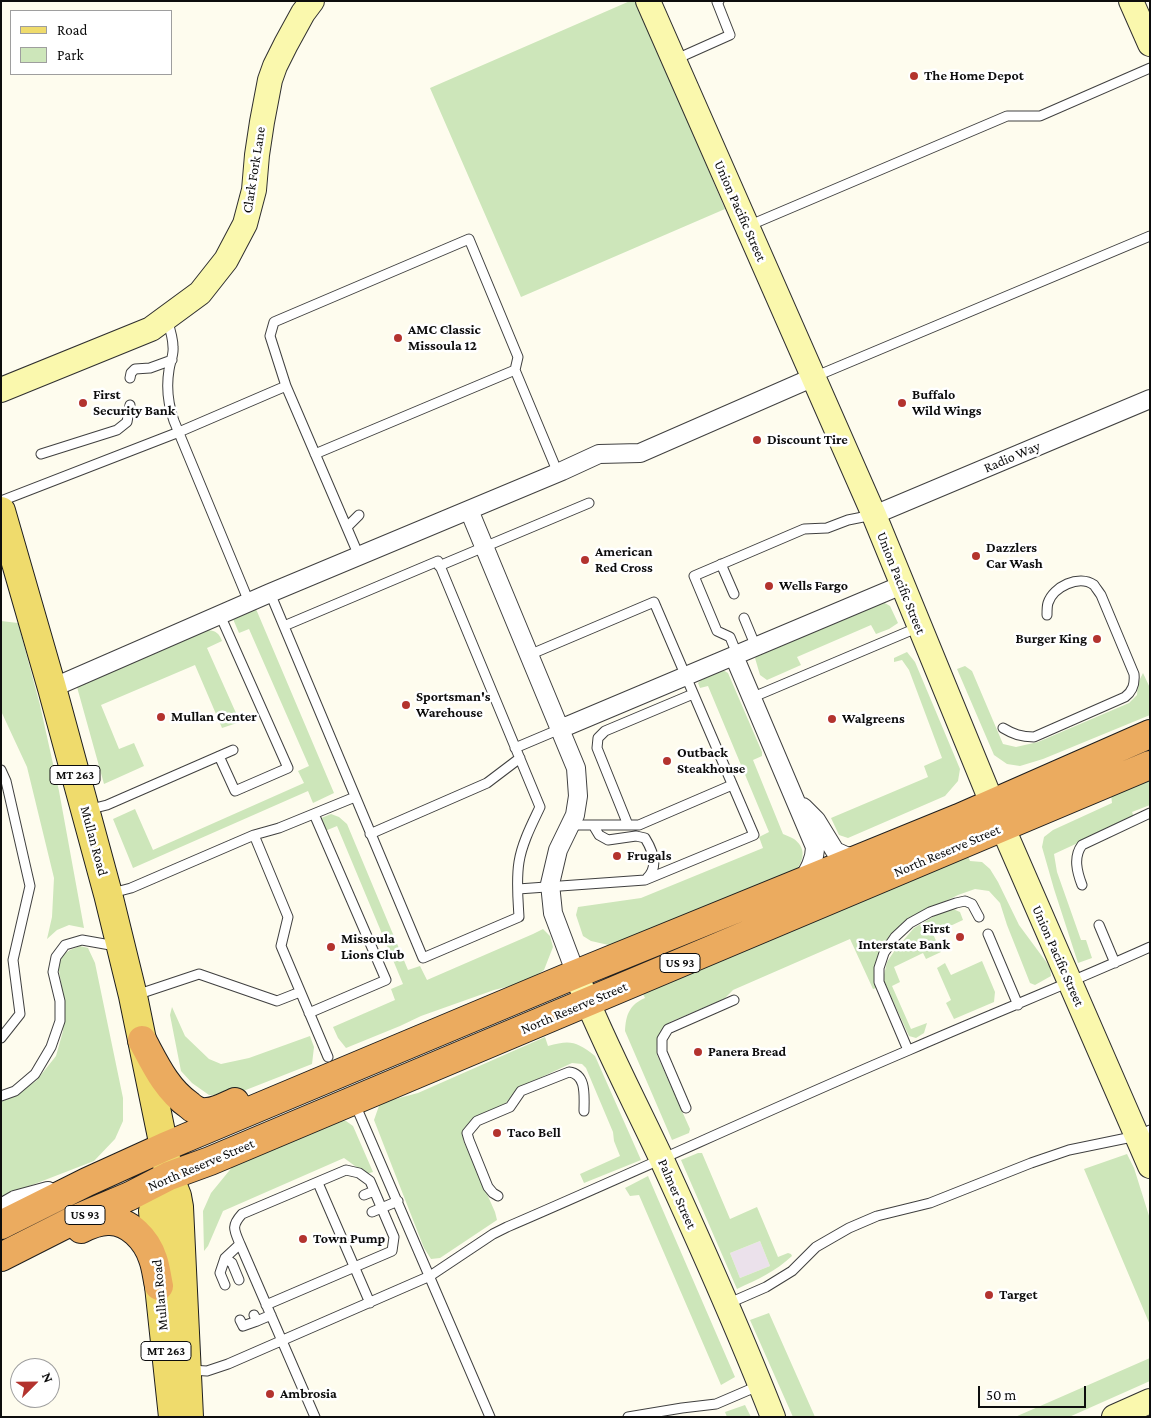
<!DOCTYPE html>
<html>
<head>
<meta charset="utf-8">
<style>
  body { margin:0 }
  #map { position:relative; width:1151px; height:1418px; overflow:hidden; background:#fefcee; font-family:"Crimson Pro",serif }
  canvas { display:block }
  .frame { position:absolute; inset:0; border:2px solid #0d0d0d; pointer-events:none }
  .legend { position:absolute; left:10px; top:10px; width:162px; height:65px; box-sizing:border-box; background:#fff; border:1px solid #9e9e9e; margin:0; padding:6px 9px; list-style:none; font-size:15px; color:#0d0d0d }
  .legend li { display:flex; align-items:center; gap:10px; height:25px }
  .legend b { width:25px; border:1px solid #9e9e9e }
  .north { position:absolute; left:10px; top:1358px; width:50px; height:50px; box-sizing:border-box; background:#fff; border:1px solid #9e9e9e; border-radius:50%; rotate:67deg; font-size:14px; font-weight:700; line-height:20px; text-align:center; color:#0d0d0d }
  .north::after { content:''; display:block; margin:auto; width:18px; height:22px; background:#b3332e; clip-path:polygon(50% 0,100% 100%,50% 72%,0 100%) }
  .scale { position:absolute; left:978px; top:1386px; width:108px; height:22px; box-sizing:border-box; border:2px solid #0d0d0d; border-top:0; padding-left:6px; font-size:15px; line-height:18px; white-space:nowrap; color:#0d0d0d; -webkit-text-stroke:4px #fff; paint-order:stroke }
</style>
</head>
<body>
<div id="map">
<canvas width="1151" height="1418"></canvas>
<div class="frame"></div>
<ul class="legend">
<li><b style="height:6px;background:#efdb6c"></b>Road</li>
<li><b style="height:14px;background:#cde6ba"></b>Park</li>
</ul>
<div class="north">N</div>
<div class="scale">50 m</div>
</div>
<script>
const ctx = document.querySelector('canvas').getContext('2d');
ctx.lineJoin = 'round';
function paint(path, color) {
  ctx.fillStyle = color;
  ctx.fill(path, 'evenodd');
}
function stroke(path, color, width, dash) {
  ctx.strokeStyle = color;
  ctx.lineWidth = width;
  ctx.lineCap = dash ? 'butt' : 'round';
  ctx.setLineDash(dash || []);
  ctx.stroke(path);
}
function drawText(font, color, halo, rows, align = 'center') {
  ctx.font = font + ' "Crimson Pro",serif';
  ctx.lineWidth = 5;
  ctx.setLineDash([]);
  ctx.textBaseline = 'middle';
  ctx.strokeStyle = halo;
  ctx.fillStyle = color;
  for (const [text, x, y, turn = 0] of rows) {
    ctx.save();
    ctx.translate(x, y);
    ctx.rotate((+turn || 0) * Math.PI / 180);
    ctx.textAlign = isNaN(turn) ? turn : align;
    if (halo) ctx.strokeText(text, 0, 0);
    ctx.fillText(text, 0, 0);
    ctx.restore();
  }
}
paint(new Path2D(`
  M760,1241L770,1266L740,1278L730,1253Z`), '#ebe1eb');
paint(new Path2D(`
  M630,1H636L725,209L521,297L430,88Z
  M883,602L890,606L898,623L889,629L876,634L871,625L797,657L801,665L767,680L760,675L755,658L764,648Z
  M256,609L334,793L313,803L308,791L133,868L113,819L135,809L153,850L304,783L298,771L309,766L249,629L239,633L233,619Z
  M1,621L18,623L40,705L59,791L84,928L69,925L57,930L47,939L52,917L54,878L27,767L1,711Z
  M208,630C216,631 219,633 222,641L207,648L240,722L222,728L195,665L101,705L119,749L134,743L144,766L104,784L77,687Z
  M907,652L915,662L960,769L958,781L945,796L848,838L839,835L831,818L928,777L924,766L942,758L909,670L902,660L894,662V658Z
  M965,666L972,671L1003,744L1016,747L1038,742L1129,703L1137,695L1138,683L1143,673L1150,688V715L1043,759L1020,766L1007,764L994,755L957,669Z
  M721,669L728,673L762,752V756L753,760L783,834C787,836 791,837 794,839C805,847 805,858 797,869L622,943L613,946L591,941L583,936L576,915L578,907L641,898L763,848L759,837L769,832L708,686L700,688L698,683L707,674Z
  M1150,778V805L1132,812L1134,817L1054,854L1057,872L1081,940H1086L1092,958L1078,963L1054,889L1042,847L1044,837L1053,830L1112,803L1111,794Z
  M331,814L339,817L347,824L408,970L420,966L427,980L533,934L543,929L550,936L553,947L544,970L526,982L494,990L421,1016L400,1026L346,1048L338,1038L333,1027L395,1000L391,989L403,984L337,826L325,831L319,819Z
  M967,854L970,861L982,862L990,869L998,882L1019,925L1050,967L1051,976L1035,985L1030,983L1007,925L1000,903L989,891L975,889L958,895L910,919L876,964V988L873,989L850,939L733,990L724,999L670,1022C658,1031 656,1041 657,1055L690,1129L689,1133L672,1140L625,1031C626,1015 629,1005 645,998L641,990Z
  M953,909L960,912L963,920L933,934L941,952L926,959L923,953L894,967L900,982L892,986L911,1029L927,1023L924,1033L916,1038L909,1036L883,979L887,962L895,950L914,928L943,911Z
  M80,946L88,948L95,963L123,1098V1121L115,1139L94,1161L1,1197V1102L12,1097L36,1081L56,1056L63,1031L64,1001L58,965L61,956L70,950Z
  M982,961L995,992L994,1002L954,1019L946,1003L951,1000L937,968L945,963L951,975Z
  M172,1007L185,1036L209,1059L221,1064L249,1058L310,1036L314,1047L312,1064L228,1097L209,1095L192,1083L181,1071L170,1015Z
  M545,1037L548,1046C570,1040 576,1041 595,1056L641,1160L584,1183L580,1174L620,1156L614,1141L613,1132L586,1068L582,1064L572,1063L518,1088L505,1104L498,1109L471,1121L464,1128L463,1140L495,1212L497,1220L440,1258L431,1259L424,1248L374,1120L380,1103L418,1093Z
  M336,1118L346,1121L353,1126L373,1172L366,1174L344,1158L223,1211L208,1246L204,1251L203,1211L211,1193L238,1160Z
  M698,1153H702L730,1219L757,1207L778,1257L788,1253L791,1254L792,1256C775,1272 758,1279 737,1289L681,1160ZM760,1241L770,1266L740,1278L730,1253Z
  M1127,1154L1134,1168L1150,1219V1325L1084,1169Z
  M648,1176L735,1377L721,1385L639,1195L630,1196L625,1188Z
  M769,1313L815,1417H793L750,1320Z
  M1150,1358V1381L1069,1417H1015Z
  M745,1405L751,1417H727L725,1412Z`), '#cde6ba');
const lane = new Path2D(`
  M674,60L730,35L717,2L719,1
  M748,226L1007,116H1040L1150,68
  M167,320C170,329 173,337 173,347C174,355 170,362 169,370C166,388 168,404 174,421L249,602
  M814,377L1150,236
  M130,378L131,373L135,369L150,368L172,360
  M286,386L270,336L274,322L469,239L518,357L515,370
  M41,454L117,430L127,422L130,405
  M315,454L515,370L558,473
  M1,501L179,432L286,386L359,556
  M347,527L359,515
  M721,564L734,594
  M439,566L589,503
  M270,593L423,958L519,917C518,899 516,880 519,862C522,843 532,824 540,807L438,561L284,626
  M744,618L756,647
  M737,654L730,637L717,631L694,576L804,529L827,528L848,520L873,515
  M751,698L919,627
  M1003,728C1013,734 1021,737 1034,737L1125,697C1133,691 1135,684 1134,674L1101,595C1099,592 1096,588 1094,585C1079,574 1053,587 1048,603C1047,606 1047,611 1047,615
  M515,748L560,729
  M219,756L235,791L288,768L220,615
  M1,770L6,781L30,886L13,960L20,1014L1,1038
  M87,810L107,805L233,750
  M570,825H639L732,785
  M593,825L599,835L608,840L636,836L645,838C653,851 659,867 647,878
  M628,825L597,748L598,738L605,731L693,694
  M370,834L487,783L520,758
  M254,835L288,917L281,946L328,1057
  M1082,885C1077,872 1073,857 1082,845L1150,813
  M518,889L645,880L754,835L654,602L529,655
  M112,893L131,888L254,835L279,828L355,797
  M1099,925L1115,963
  M988,934L1018,1005
  M136,995L199,974L277,1001L300,992
  M309,1013L386,980L314,814
  M908,1050L879,982V968L884,953L895,937L910,923L930,912L956,903L965,901L972,904L979,917
  M1,1096L15,1091L35,1074L51,1047L60,1021V1001L53,972L56,957L65,945L82,940L116,946
  M355,1104L490,1417
  M686,1108L662,1052V1039L668,1029L734,1000
  M318,1183L370,1303
  M364,1195L374,1191
  M498,1196L493,1193L488,1187L469,1140L467,1133L477,1121L510,1107L521,1091L569,1072C587,1074 584,1097 584,1111
  M372,1212L398,1201
  M225,1258L220,1273L225,1285
  M239,1280L232,1263L225,1258L240,1244
  M727,1304L766,1287L792,1271L816,1247L849,1228L877,1216L930,1203L1031,1163L1069,1150L1137,1136L1150,1130
  M266,1305L392,1251L394,1237L370,1181L359,1173L346,1170L242,1214C231,1226 234,1230 240,1244L315,1417
  M254,1315L257,1321L271,1315
  M240,1320L243,1326L257,1321
  M190,1370L207,1371L228,1364L430,1276L493,1234L507,1227C642,1169 775,1107 909,1050C989,1015 1070,983 1150,947
  M628,1417L682,1408L716,1404L758,1386`);
const street = new Path2D(`
  M469,510L576,768L578,796L575,815L558,850L550,884L553,913L576,974
  M874,515L1150,399
  M734,656L815,847C815,860 809,870 802,881
  M52,688L270,593L562,471L599,454L640,453L814,377
  M560,729L902,585
  M803,807L816,820L835,851L846,856L859,858
  M1,1208L15,1200L48,1191`);
const secondary = new Path2D(`
  M648,1L874,515L992,803L1150,1166
  M1131,1L1150,44
  M1,390L151,329L200,293L226,260L245,224L254,190L257,155L262,122L270,80L275,66L286,44L303,13L312,1
  M576,974C601,1038 633,1098 662,1160C701,1245 739,1330 773,1417
  M1114,1417L1150,1401`);
const primary = new Path2D(`
  M1,511L52,688L108,894L133,996L164,1147L169,1176L177,1196L179,1207L189,1417
  M169,1176L159,1192L153,1211L159,1286L173,1417`);
const highway = new Path2D(`
  M142,1040C155,1064 166,1089 189,1105C193,1109 200,1113 206,1112C216,1112 226,1106 235,1102
  M1,1225L87,1182L164,1147L576,974L959,818L1150,734
  M81,1229C89,1225 99,1221 108,1221C129,1220 147,1240 153,1259C156,1267 157,1277 159,1286
  M1,1257L76,1219L130,1196L169,1176L210,1161L1150,765`);
stroke(lane, '#404040', 11);
stroke(street, '#404040', 20);
stroke(secondary, '#2f2f2f', 26);
stroke(primary, '#1e1e1e', 30);
stroke(highway, '#1e1e1e', 30);
stroke(lane, '#fff', 9);
stroke(street, '#fff', 18);
stroke(secondary, '#faf8ad', 24);
stroke(primary, '#efdb6c', 28);
stroke(highway, '#ebab5f', 28);
for (const [x, y, r, color] of [
  [914,76,5,"#b3332e"],
  [398,338,5,"#b3332e"],
  [83,403,5,"#b3332e"],
  [902,403,5,"#b3332e"],
  [757,440,5,"#b3332e"],
  [976,556,5,"#b3332e"],
  [585,560,5,"#b3332e"],
  [769,586,5,"#b3332e"],
  [1097,639,5,"#b3332e"],
  [406,705,5,"#b3332e"],
  [161,717,5,"#b3332e"],
  [832,719,5,"#b3332e"],
  [667,761,5,"#b3332e"],
  [617,856,5,"#b3332e"],
  [960,937,5,"#b3332e"],
  [331,947,5,"#b3332e"],
  [698,1052,5,"#b3332e"],
  [497,1133,5,"#b3332e"],
  [303,1239,5,"#b3332e"],
  [989,1295,5,"#b3332e"],
  [270,1394,5,"#b3332e"]
]) {
  const dot = new Path2D();
  dot.arc(x, y, r, 0, 2 * Math.PI);
  ctx.fillStyle = color;
  ctx.fill(dot);
  stroke(dot, '#fff', 2);
}
for (const [x, y, w] of [
  [75,775,50],
  [680,963,40],
  [85,1215,40],
  [166,1351,50]
]) {
  const box = new Path2D();
  box.roundRect(x - w / 2, y - 9.5, w, 19, 4);
  ctx.fillStyle = '#fff';
  ctx.fill(box);
  stroke(box, '#0d0d0d', 1);
}
drawText('bold 12px', '#0d0d0d', null, [
  ["MT 263",75,775],
  ["US 93",680,963],
  ["US 93",85,1215],
  ["MT 263",166,1351]
]);
drawText('bold 14px', '#0d0d0d', '#fff', [
  ["The Home Depot",924,76],
  ["AMC Classic",408,330],
  ["Missoula 12",408,346],
  ["First",93,395],
  ["Security Bank",93,411],
  ["Buffalo",912,395],
  ["Wild Wings",912,411],
  ["Discount Tire",767,440],
  ["Dazzlers",986,548],
  ["Car Wash",986,564],
  ["American",595,552],
  ["Red Cross",595,568],
  ["Wells Fargo",779,586],
  ["Burger King",1087,639,"right"],
  ["Sportsman's",416,697],
  ["Warehouse",416,713],
  ["Mullan Center",171,717],
  ["Walgreens",842,719],
  ["Outback",677,753],
  ["Steakhouse",677,769],
  ["Frugals",627,856],
  ["First",950,929,"right"],
  ["Interstate Bank",950,945,"right"],
  ["Missoula",341,939],
  ["Lions Club",341,955],
  ["Panera Bread",708,1052],
  ["Taco Bell",507,1133],
  ["Town Pump",313,1239],
  ["Target",999,1295],
  ["Ambrosia",280,1394]
], 'left');
drawText('14px', '#0d0d0d', '#fff', [
  ["Clark Fork Lane",254,170,-81],
  ["Union Pacific Street",740,211,66],
  ["Radio Way",1012,457,-23],
  ["Union Pacific Street",901,583,68],
  ["Mullan Road",94,841,75],
  ["North Reserve Street",947,851,-23],
  ["Union Pacific Street",1058,956,66],
  ["North Reserve Street",574,1008,-23],
  ["North Reserve Street",201,1165,-23],
  ["Palmer Street",677,1194,66],
  ["Mullan Road",160,1295,-95]
]);
</script>
</body>
</html>
